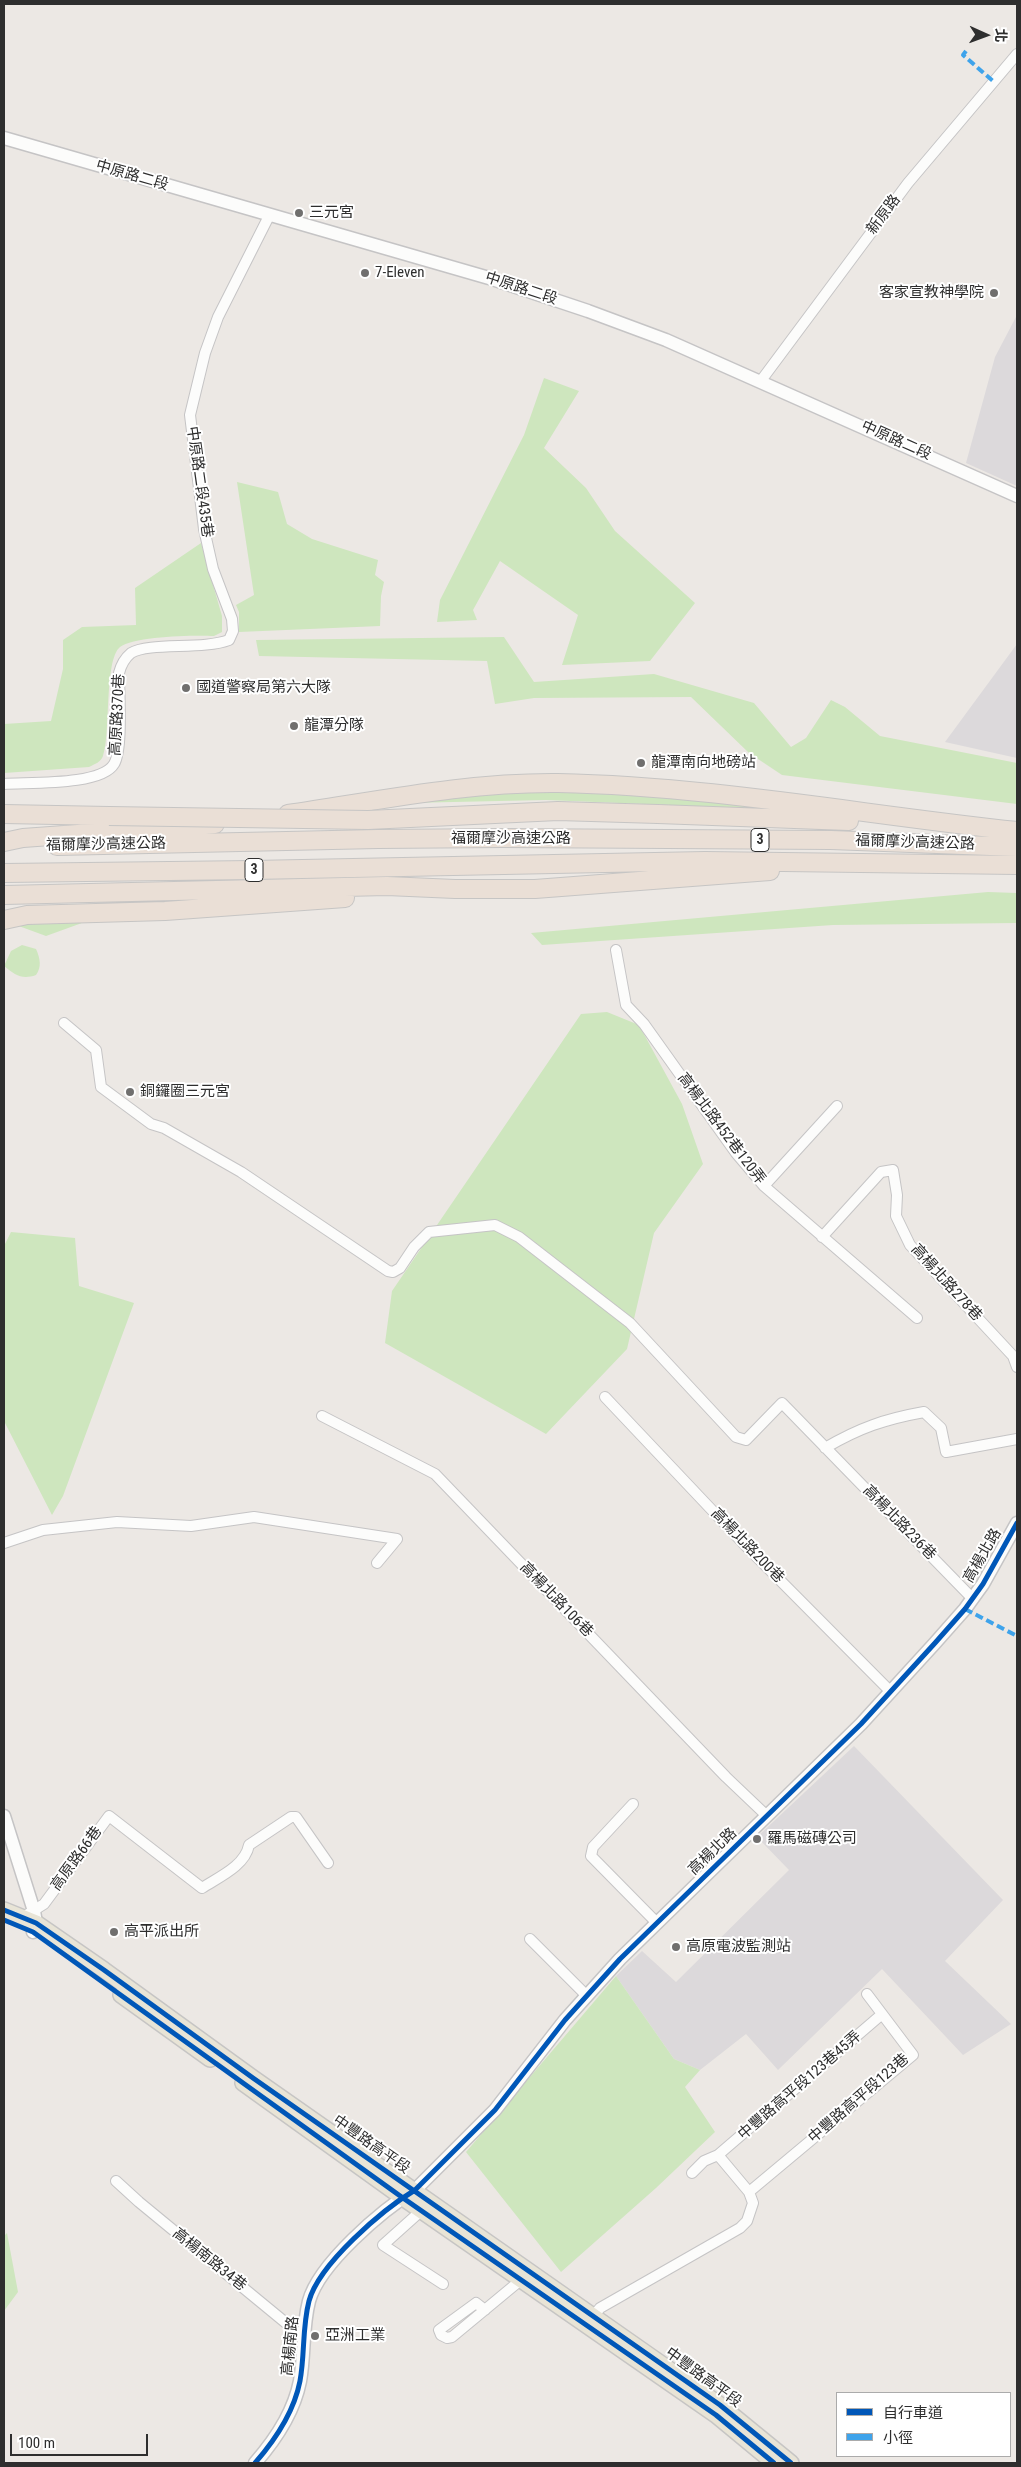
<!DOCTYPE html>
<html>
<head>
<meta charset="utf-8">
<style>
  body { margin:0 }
  #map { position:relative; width:1021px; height:2467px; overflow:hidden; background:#ece8e4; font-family:"Roboto Condensed","Noto Sans TC",sans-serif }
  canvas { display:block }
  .frame { position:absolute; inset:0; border:5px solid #2e2e2e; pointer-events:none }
  .legend { position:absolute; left:836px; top:2392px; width:175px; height:65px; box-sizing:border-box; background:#fff; border:1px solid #ababab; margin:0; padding:6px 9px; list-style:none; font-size:15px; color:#2e2e2e }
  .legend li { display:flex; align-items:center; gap:10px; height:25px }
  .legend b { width:25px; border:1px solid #ababab }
  .north { position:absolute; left:961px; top:10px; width:50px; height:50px; -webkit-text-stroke:4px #fff; paint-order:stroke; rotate:92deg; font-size:14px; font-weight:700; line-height:20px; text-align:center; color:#2e2e2e }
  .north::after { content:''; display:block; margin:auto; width:18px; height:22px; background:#2e2e2e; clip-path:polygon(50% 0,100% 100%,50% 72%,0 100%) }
  .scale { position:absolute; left:10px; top:2434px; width:138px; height:22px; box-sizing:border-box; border:2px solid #2e2e2e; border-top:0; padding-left:6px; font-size:15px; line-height:18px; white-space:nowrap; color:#2e2e2e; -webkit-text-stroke:4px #fff; paint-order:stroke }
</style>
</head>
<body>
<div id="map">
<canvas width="1021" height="2467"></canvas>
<div class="frame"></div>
<ul class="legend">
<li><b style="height:6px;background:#0057b8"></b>自行車道</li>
<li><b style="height:6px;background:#3ea3eb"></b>小徑</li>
</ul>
<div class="north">北</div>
<div class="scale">100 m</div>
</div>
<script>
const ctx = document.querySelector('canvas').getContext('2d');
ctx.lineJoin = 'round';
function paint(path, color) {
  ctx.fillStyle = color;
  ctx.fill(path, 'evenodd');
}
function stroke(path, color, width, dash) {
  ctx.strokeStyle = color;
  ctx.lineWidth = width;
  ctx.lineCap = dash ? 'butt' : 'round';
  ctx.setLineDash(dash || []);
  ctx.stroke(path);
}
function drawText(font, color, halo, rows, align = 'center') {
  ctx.font = font + ' "Roboto Condensed","Noto Sans TC",sans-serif';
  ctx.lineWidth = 4;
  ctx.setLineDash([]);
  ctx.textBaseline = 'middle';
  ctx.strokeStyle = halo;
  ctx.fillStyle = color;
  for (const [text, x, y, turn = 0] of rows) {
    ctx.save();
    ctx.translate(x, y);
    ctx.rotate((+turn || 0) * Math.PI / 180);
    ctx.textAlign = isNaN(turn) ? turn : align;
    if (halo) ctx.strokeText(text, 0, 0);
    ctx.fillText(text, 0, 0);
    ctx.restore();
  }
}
paint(new Path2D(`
  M1017,315V486L966,463L995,357Z
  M1017,644V758L945,742Z
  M854,1746L1003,1900L945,1961L1011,2024L963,2055L882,1969L778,2070L746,2034L700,2070L674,2059L616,1976L642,1951L676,1982L789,1870L757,1837Z`), '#dcd9db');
paint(new Path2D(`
  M544,378L579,391L544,448L586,488L615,531L695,603L650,661L562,665L578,615L500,561L473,610L477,620L437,622L440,600L524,435Z
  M237,482L278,492L287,524L312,539L378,560L375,575L384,582L381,596L380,626L239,632V612L236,605L254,595Z
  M201,543L222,616V632L214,636C195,635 134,636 120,647C104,660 111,734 103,756C101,762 95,764 89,767L4,773V724L51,721L63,669V640L82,627L136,625L135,588Z
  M504,637L534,682L654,674L754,703L791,747L806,738L831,700L845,707L880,736L1017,763V804L782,775L749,753L691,697L534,698L495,704L487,661L259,656L256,640Z
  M595,790L793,810L546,800L407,803L487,791Z
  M988,892L1017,893V923L833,925L542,945L531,933Z
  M63,918L93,919L46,936L16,925Z
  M22,945L36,949C40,958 42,967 36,975C22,980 15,975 4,966L11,951Z
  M607,1012L639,1025L682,1104L703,1164L654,1233L627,1349L546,1434L385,1343L392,1291L581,1014Z
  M11,1232L75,1238L79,1286L134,1303L63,1496L52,1515L4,1421V1246Z
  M616,1976L674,2059L700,2070L685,2087L715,2132L656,2188L561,2272L466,2152Z
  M7,2233L18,2292L4,2311V2236Z`), '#cee6be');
const minor = new Path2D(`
  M760,382L908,183L1017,54
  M4,784C28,782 101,786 114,764C123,750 119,692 119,673C121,665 125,658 131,653C149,642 203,650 229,640L233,631L232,619L213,569L204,529L190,415L205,353L218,317L269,216
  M616,950L626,1005L644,1024L736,1153L764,1186L917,1318
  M64,1023L96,1050L101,1087L151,1124L164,1128L241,1172L388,1271L393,1272L400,1268L414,1247L429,1232L495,1225L519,1237L630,1323L736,1437L746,1440L782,1403L973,1599
  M764,1186L837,1106
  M822,1237L881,1172L893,1170L897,1195L896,1216L910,1245L1013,1356L1017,1367
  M605,1397L743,1543L891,1692
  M322,1416L435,1474L726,1777L767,1816
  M825,1448C859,1428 885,1419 924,1412L941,1428L946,1452L1017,1439
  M4,1543L43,1530L117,1522L191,1526L254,1517L397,1539L377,1563
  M633,1804L593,1847L591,1856L657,1923
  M28,1914L44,1904L109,1816L202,1888C219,1877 245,1866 249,1845L291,1817H296L328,1863
  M530,1939L587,1996
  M692,2173L704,2161L718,2155L881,2015
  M116,2181L139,2202L303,2337
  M749,2192L913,2055L867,1994
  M422,2210L383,2245L443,2284
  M485,2310L476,2303L439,2330L441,2335L447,2338L452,2337L522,2279
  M590,2320L600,2308L740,2228L747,2221L753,2203L749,2192L718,2155`);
const tertiary = new Path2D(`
  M4,138L489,278L588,311L666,340L1017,496
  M4,1816L34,1911L36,1923L33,1932
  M255,2463C276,2439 294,2412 300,2381C305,2354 302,2328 309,2301C319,2264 382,2210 415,2190L495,2110L565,2020L620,1959L861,1724L935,1643L965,1609L983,1584L1017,1523`);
const primary = new Path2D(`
  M4,1910L36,1923L104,1970L253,2078L720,2405L791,2463
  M121,1995L210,2059
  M243,2083L403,2198L716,2415L774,2463`);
const motorway = new Path2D(`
  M4,814L109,816
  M288,814C377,801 467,782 558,783C712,786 865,815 1017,831
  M658,814L849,821
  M4,842L23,838L215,824
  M57,846L378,839L503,838L831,840L1017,847
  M4,873L252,870L705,861L1017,865
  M4,895L387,886L455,889H535L770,871
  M4,920L27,915L165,911L345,898`);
stroke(minor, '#c5c4c5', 12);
stroke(tertiary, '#c5c4c5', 15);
stroke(primary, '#c6c5c4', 18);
stroke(motorway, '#c6c5c4', 20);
stroke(minor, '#fcfcfb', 10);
stroke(tertiary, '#fcfcfb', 12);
stroke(primary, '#e8e4d6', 15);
stroke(motorway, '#eadfd6', 18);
const motorwayBridge = new Path2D(`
  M109,816L368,820L558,811L658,814`);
stroke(motorwayBridge, '#c6c5c4', 20, []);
stroke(motorwayBridge, '#eadfd6', 18);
stroke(new Path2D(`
  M966,51L963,55L994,82
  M965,1609L1017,1636`), '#3ea3eb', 4, [8, 4]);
stroke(new Path2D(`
  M4,1910L36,1923L104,1970L253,2078L720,2405L791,2463
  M4,1920L33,1932L403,2198L716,2415L774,2463
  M255,2463C276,2439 294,2412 300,2381C305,2354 302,2328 309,2301C319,2264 382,2210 415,2190L495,2110L565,2020L620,1959L861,1724L935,1643L965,1609L983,1584L1017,1523`), '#0057b8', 5);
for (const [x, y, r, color] of [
  [299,213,5,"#706f6e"],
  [365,273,5,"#706f6e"],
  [994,293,5,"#706f6e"],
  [186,688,5,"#706f6e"],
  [294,726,5,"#706f6e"],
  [641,763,5,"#706f6e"],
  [130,1092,5,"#706f6e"],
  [757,1839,5,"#706f6e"],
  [114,1932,5,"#706f6e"],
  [676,1947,5,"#706f6e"],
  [315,2336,5,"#706f6e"]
]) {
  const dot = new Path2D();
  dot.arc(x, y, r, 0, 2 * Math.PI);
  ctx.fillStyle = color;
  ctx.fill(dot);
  stroke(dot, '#fff', 2);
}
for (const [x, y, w] of [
  [760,840,18],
  [254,870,18]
]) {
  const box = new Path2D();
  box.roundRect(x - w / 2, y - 11.5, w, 23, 4);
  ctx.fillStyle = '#fff';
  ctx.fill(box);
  stroke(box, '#2e2e2e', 1);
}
drawText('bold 14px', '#2e2e2e', null, [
  ["3",760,840],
  ["3",254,870]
]);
drawText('15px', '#2e2e2e', '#fff', [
  ["中原路二段",132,176,16],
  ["新原路",884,215,-53],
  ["中原路二段",521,289,18],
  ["中原路二段",896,441,24],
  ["中原路二段435巷",199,482,82],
  ["高原路370巷",118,715,-87],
  ["福爾摩沙高速公路",511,839],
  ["福爾摩沙高速公路",915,843,2],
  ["福爾摩沙高速公路",106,845,-1],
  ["高楊北路452巷120弄",721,1129,53],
  ["高楊北路278巷",946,1283,48],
  ["高楊北路236巷",899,1523,46],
  ["高楊北路200巷",747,1546,46],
  ["高楊北路",983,1556,-60],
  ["高楊北路106巷",556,1600,46],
  ["高楊北路",713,1852,-44],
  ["高原路66巷",77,1859,-54],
  ["中豐路高平段123巷45弄",800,2086,-41],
  ["中豐路高平段123巷",859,2099,-41],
  ["中豐路高平段",371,2145,35],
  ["高楊南路34巷",209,2260,39],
  ["高楊南路",291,2346,-84],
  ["中豐路高平段",703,2378,36]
]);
drawText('15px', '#2e2e2e', '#fff', [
  ["三元宮",309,213],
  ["7-Eleven",375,273],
  ["客家宣教神學院",984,293,"right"],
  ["國道警察局第六大隊",196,688],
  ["龍潭分隊",304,726],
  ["龍潭南向地磅站",651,763],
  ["銅鑼圈三元宮",140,1092],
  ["羅馬磁磚公司",767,1839],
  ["高平派出所",124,1932],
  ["高原電波監測站",686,1947],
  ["亞洲工業",325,2336]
], 'left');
</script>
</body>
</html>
